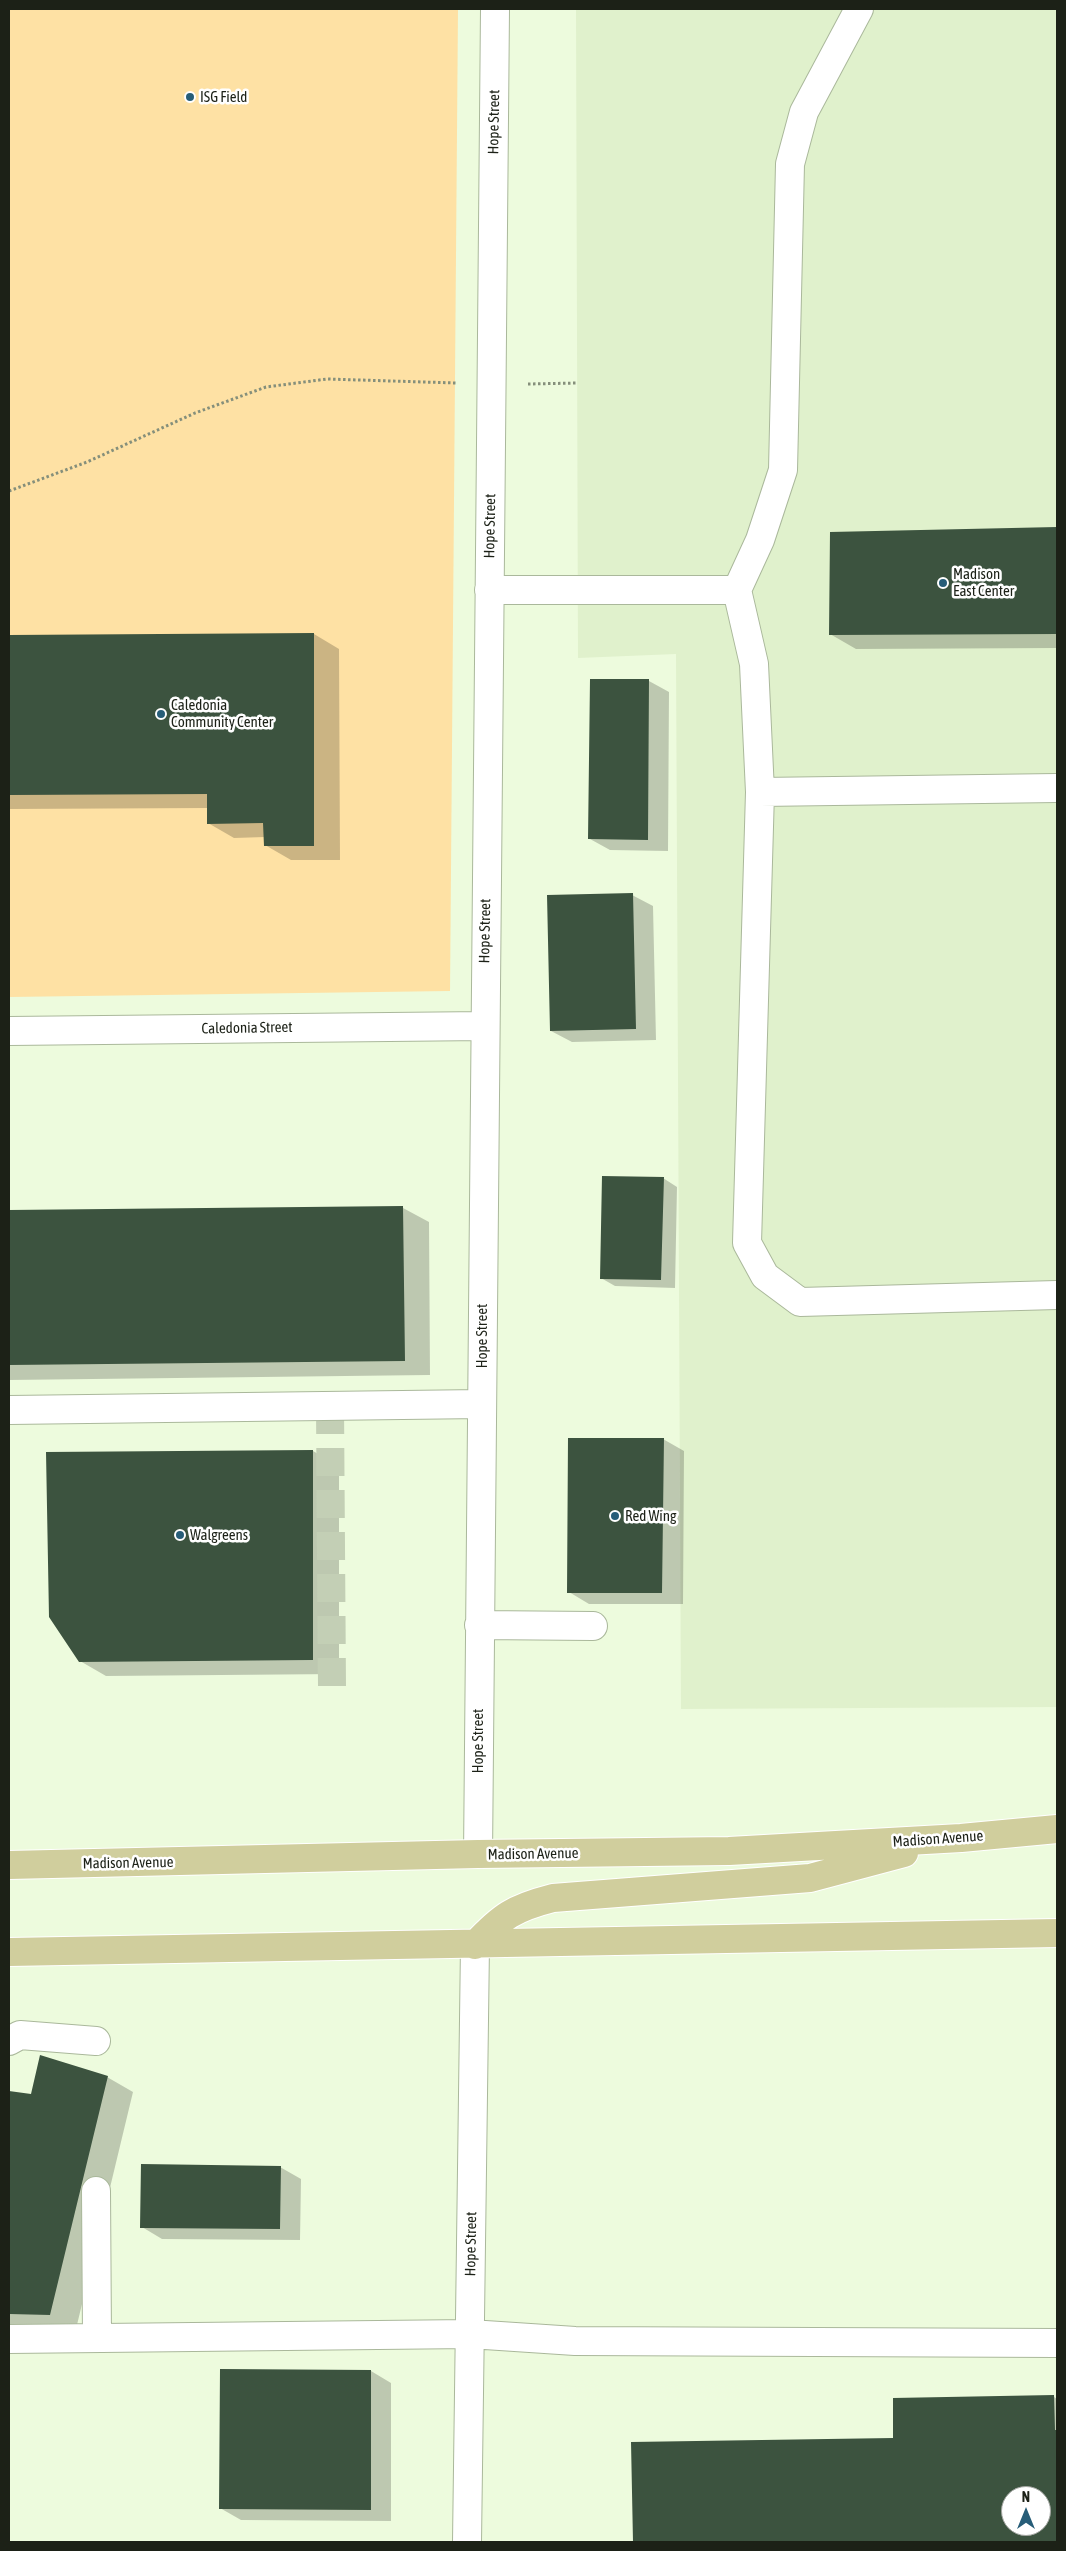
<!DOCTYPE html>
<html>
<head>
<meta charset="utf-8">
<style>
  body { margin:0 }
  #map { position:relative; width:1066px; height:2551px; overflow:hidden; background:#edfbdd; font-family:"Asap Condensed",sans-serif }
  canvas { display:block }
  .frame { position:absolute; inset:0; border:10px solid #1c2117; pointer-events:none }
  .north { position:absolute; left:1001px; top:2486px; width:50px; height:50px; box-sizing:border-box; background:#fff; border:1px solid #a4a6a2; border-radius:50%; rotate:0deg; font-size:14px; font-weight:700; line-height:20px; text-align:center; color:#1c2117 }
  .north::after { content:''; display:block; margin:auto; width:18px; height:22px; background:#275d78; clip-path:polygon(50% 0,100% 100%,50% 72%,0 100%) }
</style>
</head>
<body>
<div id="map">
<canvas width="1066" height="2551"></canvas>
<div class="frame"></div>
<div class="north">N</div>
</div>
<script>
const ctx = document.querySelector('canvas').getContext('2d');
ctx.lineJoin = 'round';
function paint(path, color) {
  ctx.fillStyle = color;
  ctx.fill(path, 'evenodd');
}
function stroke(path, color, width, dash) {
  ctx.strokeStyle = color;
  ctx.lineWidth = width;
  ctx.lineCap = dash ? 'butt' : 'round';
  ctx.setLineDash(dash || []);
  ctx.stroke(path);
}
function drawText(font, color, halo, rows, align = 'center') {
  ctx.font = font + ' "Asap Condensed",sans-serif';
  ctx.lineWidth = 5;
  ctx.setLineDash([]);
  ctx.textBaseline = 'middle';
  ctx.strokeStyle = halo;
  ctx.fillStyle = color;
  for (const [text, x, y, turn = 0] of rows) {
    ctx.save();
    ctx.translate(x, y);
    ctx.rotate((+turn || 0) * Math.PI / 180);
    ctx.textAlign = isNaN(turn) ? turn : align;
    if (halo) ctx.strokeText(text, 0, 0);
    ctx.fillText(text, 0, 0);
    ctx.restore();
  }
}
paint(new Path2D(`
  M576,9H1057V1707L681,1709L676,654L578,658Z`), '#e0f1cc');
paint(new Path2D(`
  M9,9H458L450,991L9,997Z`), '#fee1a4');
paint(new Path2D(`
  M1057,528V648L856,649L830,634L832,533Z
  M314,634L339,649L340,860H291L265,845V837L234,838L208,823V808L9,809V636Z
  M649,681L669,692L668,851L610,850L590,839Z
  M632,895L653,906L656,1040L572,1042L551,1031Z
  M663,1178L677,1187L675,1288L615,1286L601,1278Z
  M403,1208L429,1222L430,1375L9,1380V1212Z
  M663,1439L684,1451L683,1604H589L569,1592Z
  M313,1451L339,1466V1674L106,1676L80,1661L47,1453Z
  M107,2077L133,2092L76,2329L9,2328V2092L32,2095Z
  M280,2167L301,2179L300,2240L162,2239L142,2227Z
  M371,2371L391,2383V2521L241,2520L220,2508Z
  M1054,2397L1057,2399V2542H634L633,2443L895,2439ZM1011,2496H1041V2526H1011Z`), '#0003');
paint(new Path2D(`
  M1057,527V634L829,635L830,532Z
  M314,633V846H264L263,823L207,824V794L9,795V635Z
  M590,679H649L648,840L588,839Z
  M633,893L636,1029L550,1031L547,895Z
  M602,1176L664,1177L661,1280L600,1279Z
  M403,1206L405,1361L9,1365V1210Z
  M568,1438H664L662,1593H567Z
  M313,1450V1660L79,1662L49,1617L46,1452Z
  M40,2055L108,2076L50,2315L9,2314V2091L31,2094Z
  M141,2164L281,2166L280,2229L140,2228Z
  M220,2369L371,2370V2510L219,2509Z
  M1054,2395L1055,2430H1057V2542H633L631,2442L893,2438V2398ZM1011,2496H1041V2526H1011Z`), '#3c533f');
stroke(new Path2D(`
  M330,1406L332,1686`), '#c3cfb5', 28, [28, 14]);
const minor = new Path2D(`
  M489,590H737L754,664L760,792L747,1243L765,1276L800,1302L1057,1295
  M737,590L760,540L783,470L790,164L804,112L859,9
  M760,792L1057,788
  M9,1031L484,1026
  M9,1410L481,1404
  M479,1625L593,1626
  M478,1854L495,9
  M9,2041L20,2035L96,2041
  M96,2191L97,2338
  M9,2339L470,2334L575,2341L1057,2343
  M467,2542L475,1945`);
const major = new Path2D(`
  M9,1865L478,1854L729,1851L961,1838L1057,1829
  M475,1945C502,1916 514,1908 553,1898L810,1878L904,1853
  M9,1952L1057,1933`);
stroke(minor, '#aab89b', 30);
stroke(major, '#fff', 30);
stroke(new Path2D(`
  M528,384L577,383
  M9,491L87,462L195,413L266,387L327,379L456,383`), '#858f7b', 3, [2.5, 2.5]);
stroke(minor, '#fff', 28);
stroke(major, '#d0ce9d', 28);
for (const [x, y, r, color] of [
  [190,97,5,"#275d78"],
  [943,583,5,"#275d78"],
  [161,714,5,"#275d78"],
  [615,1516,5,"#275d78"],
  [180,1535,5,"#275d78"]
]) {
  const dot = new Path2D();
  dot.arc(x, y, r, 0, 2 * Math.PI);
  ctx.fillStyle = color;
  ctx.fill(dot);
  stroke(dot, '#fff', 2);
}
drawText('15px', '#1c2117', '#fff', [
  ["ISG Field",200,97],
  ["Madison",953,574],
  ["East Center",953,591],
  ["Caledonia",171,705],
  ["Community Center",171,722],
  ["Red Wing",625,1516],
  ["Walgreens",190,1535]
], 'left');
drawText('15px', '#1c2117', '#fff', [
  ["Hope Street",494,122,-89],
  ["Hope Street",490,526,-89],
  ["Hope Street",485,931,-89],
  ["Caledonia Street",247,1028,-1],
  ["Hope Street",482,1336,-90],
  ["Hope Street",478,1741,-90],
  ["Madison Avenue",938,1839,-4],
  ["Madison Avenue",533,1854,-1],
  ["Madison Avenue",128,1863,-1],
  ["Hope Street",471,2244,-89]
]);
</script>
</body>
</html>
